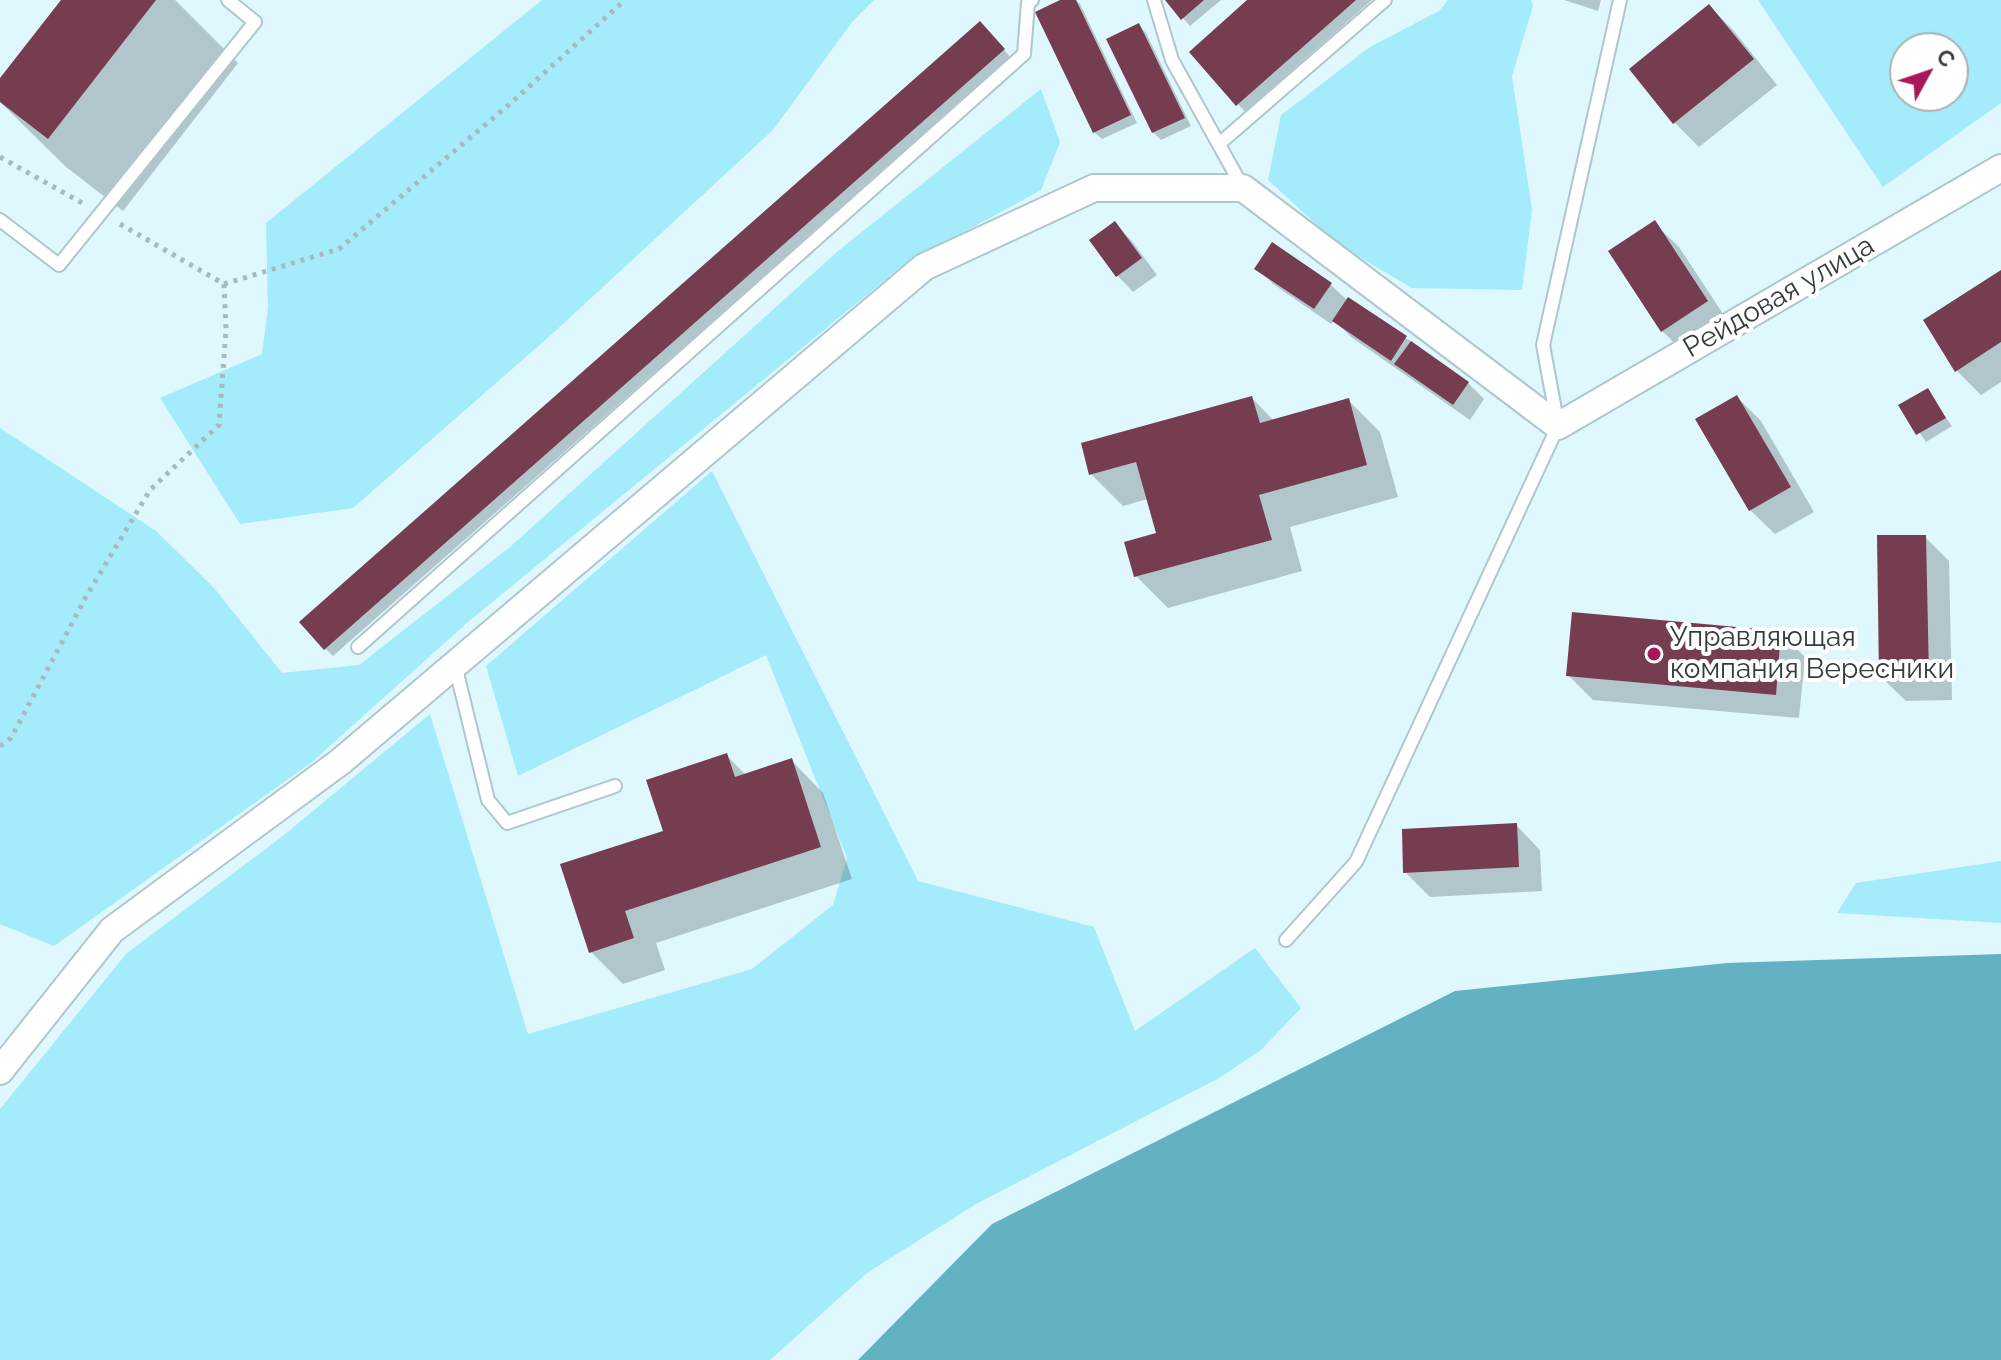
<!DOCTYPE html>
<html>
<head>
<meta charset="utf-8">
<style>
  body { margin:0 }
  #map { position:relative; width:2001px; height:1360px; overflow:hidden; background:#def8fd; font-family:Raleway,sans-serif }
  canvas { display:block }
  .north { position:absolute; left:1889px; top:32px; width:80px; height:80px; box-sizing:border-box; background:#fff; border:2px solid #adb1b3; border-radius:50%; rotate:50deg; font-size:22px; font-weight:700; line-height:32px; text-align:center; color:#333d40 }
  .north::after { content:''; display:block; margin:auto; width:28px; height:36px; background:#a71859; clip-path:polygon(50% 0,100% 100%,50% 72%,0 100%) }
</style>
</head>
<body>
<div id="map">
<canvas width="2001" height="1360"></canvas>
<div class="north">С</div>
</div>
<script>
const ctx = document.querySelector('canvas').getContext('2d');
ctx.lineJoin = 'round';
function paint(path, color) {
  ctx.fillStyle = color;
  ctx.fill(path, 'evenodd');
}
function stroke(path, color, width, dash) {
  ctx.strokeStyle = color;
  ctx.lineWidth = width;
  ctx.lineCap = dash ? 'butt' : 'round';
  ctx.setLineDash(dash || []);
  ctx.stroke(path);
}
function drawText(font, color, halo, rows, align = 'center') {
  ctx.font = font + ' Raleway,sans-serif';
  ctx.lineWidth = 8;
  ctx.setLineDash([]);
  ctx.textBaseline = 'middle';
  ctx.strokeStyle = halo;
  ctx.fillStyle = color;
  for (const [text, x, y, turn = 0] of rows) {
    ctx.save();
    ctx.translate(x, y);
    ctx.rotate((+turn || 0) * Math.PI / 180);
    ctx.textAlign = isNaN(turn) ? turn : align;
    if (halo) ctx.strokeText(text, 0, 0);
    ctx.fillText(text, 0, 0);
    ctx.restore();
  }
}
paint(new Path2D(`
  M542,0H874L852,22L773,130L551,335L353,508L240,524L160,398L262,354L268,307L266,223Z
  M1448,0H1531L1533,6L1512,76L1532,210L1522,290L1412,288L1340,246L1268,180L1281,115L1370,47L1439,11Z
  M1758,0H2001V103L1883,187ZM1905,48H1953V96H1905Z
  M1041,89L1060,142L1041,190L902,266L468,622L312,762L54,946L0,924V428L156,531L214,588L282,673L359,665L510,547L838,251Z
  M712,471L918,881L1094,927L1135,1031L1255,948L1301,1008L1261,1050L1221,1077L976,1204L867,1273L770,1360H0V1109L126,954L284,835L430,714L528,1034L752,969L833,905L847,858L766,655L518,776L486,666Z
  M2001,861V923L1837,913L1856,883Z`), '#a4ebfb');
paint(new Path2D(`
  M2001,954V1360H858L992,1224L1455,991L1727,963Z`), '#63b2c3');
paint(new Path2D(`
  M63,0H175L238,63L123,211L65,166L0,102V81Z
  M1065,0H1076L1080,4L1137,123L1102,139L1094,132Z
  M1167,0H1221L1190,26Z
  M1250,0H1372L1245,112L1192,52Z
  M1564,0H1601L1598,11Z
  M1709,6L1734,31L1777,85L1699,147L1675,123L1631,69Z
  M1139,26L1146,33L1191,126L1161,140L1153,132Z
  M988,31L1011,58L333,656L325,648Z
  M1654,223L1679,247L1731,326L1687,355L1662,331Z
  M1115,224L1131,240L1157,275L1133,292L1117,275Z
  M1257,268L1331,285L1348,301L1406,338L1468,383L1484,399L1470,420L1351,337L1334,320L1331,324L1273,284Z
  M2001,273V382L1981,395L1956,370Z
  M1927,391L1952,426L1926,442L1901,406Z
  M1737,397L1761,421L1814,512L1775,534L1750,510Z
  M1252,398L1274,421L1348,400L1380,432L1398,497L1290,527L1302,571L1168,608L1136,576L1158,535L1148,499L1123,506L1091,474Z
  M1925,537L1949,561L1952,700L1906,701L1881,677Z
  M1780,633L1805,657L1799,718L1593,700L1568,675Z
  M727,756L746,775L791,760L823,793L852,879L656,943L665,970L623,984L591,952L666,832Z
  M1516,825L1540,850L1542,891L1430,897L1405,872Z`), '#0003');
paint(new Path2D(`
  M61,0H156L48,139L0,102V78Z
  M1060,0H1076L1131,115L1093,133L1035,12Z
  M1165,0H1204L1181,20Z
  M1247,0H1356L1236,106L1189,52Z
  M1709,4L1754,59L1673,124L1629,69Z
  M980,21L1005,49L324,650L299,622Z
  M1139,23L1185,118L1152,133L1106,39Z
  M1655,220L1708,301L1661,332L1608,251Z
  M1115,221L1142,258L1116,277L1089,240Z
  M1272,242L1332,283L1314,309L1254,269Z
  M2001,270V342L1955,372L1923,320Z
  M1348,297L1407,336L1391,361L1332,321Z
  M1411,341L1469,382L1453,405L1394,364Z
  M1928,388L1946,418L1916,435L1898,405Z
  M1737,395L1791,487L1749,511L1695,419Z
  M1252,396L1260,423L1349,398L1367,465L1259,495L1272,540L1134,577L1124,542L1156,533L1136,462L1089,475L1081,443Z
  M1877,535H1926L1929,677L1879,678Z
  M1572,612L1781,631L1776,695L1566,676Z
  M727,753L735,777L792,758L821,847L625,911L634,938L589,953L560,864L663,831L646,780Z
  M1517,823L1519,867L1403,873L1402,829Z`), '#753d4f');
const lane = new Path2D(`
  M1154,0L1172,60L1243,188
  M1219,144L1385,0
  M0,220L59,265L255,22L228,0
  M358,647L1024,54L1028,3L1032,0
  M455,665L488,800L507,823L615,786
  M1286,940L1356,862L1558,426L1543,345L1620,0`);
const street = new Path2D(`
  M0,1071L112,930L340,762L924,267L1094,188H1243L1558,426L2001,168`);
stroke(lane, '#aec7cc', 16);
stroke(street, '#aec7cc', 30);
stroke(new Path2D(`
  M0,157L84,204
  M120,224L224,284L339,249L512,102L625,0
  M0,746L11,738L87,595L150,490L219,425L226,329L224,284`), '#a6bbbf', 5, [4, 6]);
stroke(lane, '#fff', 12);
stroke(street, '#fff', 26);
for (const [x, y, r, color] of [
  [1654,654,8,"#a71859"]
]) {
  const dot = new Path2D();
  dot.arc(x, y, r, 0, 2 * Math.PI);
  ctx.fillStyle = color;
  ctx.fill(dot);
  stroke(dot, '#fff', 3);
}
drawText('28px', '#333d40', '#fff', [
  ["Рейдовая улица",1779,297,-30]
]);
drawText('28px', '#333d40', '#fff', [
  ["Управляющая",1670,638],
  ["компания Вересники",1670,670]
], 'left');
</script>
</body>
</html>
